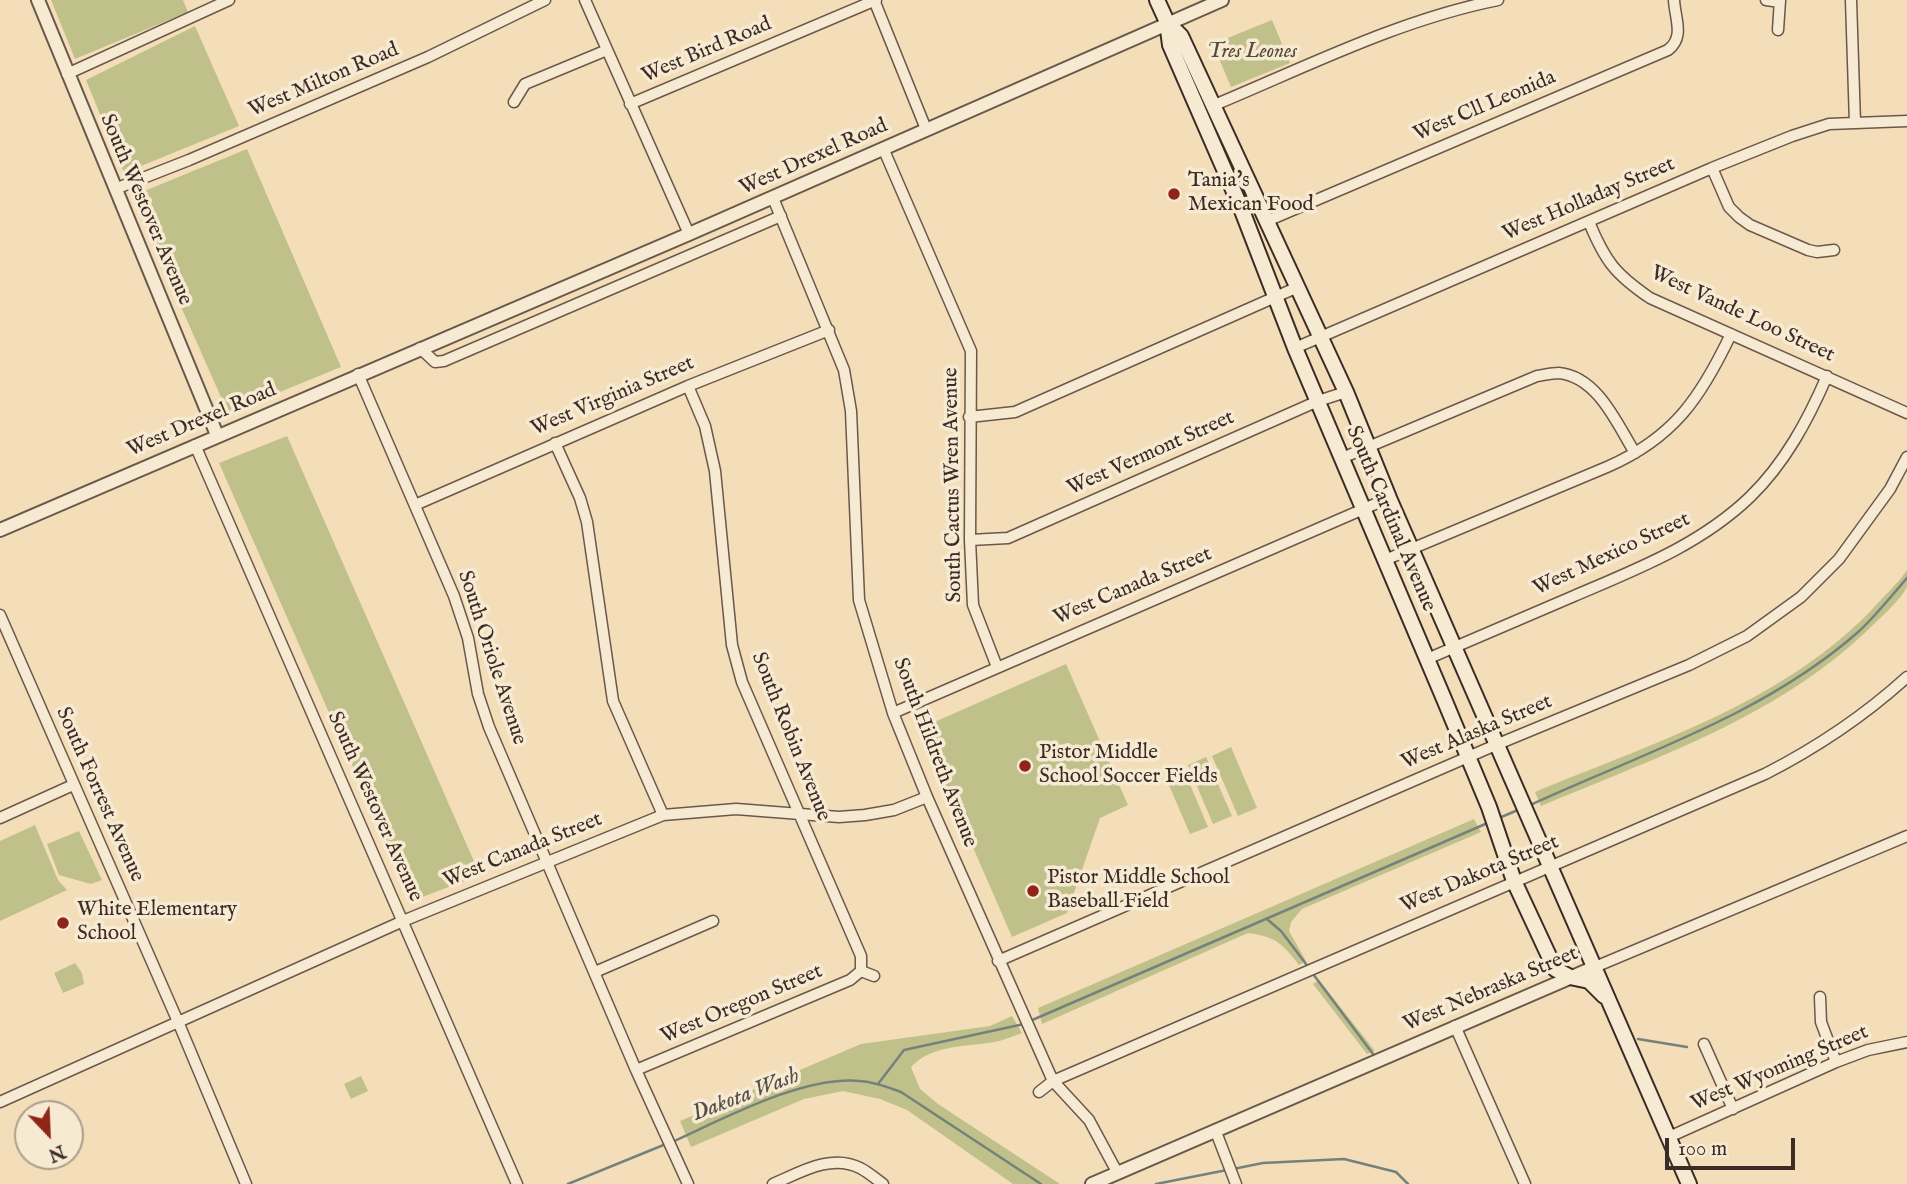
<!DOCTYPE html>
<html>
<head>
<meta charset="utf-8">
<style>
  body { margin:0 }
  #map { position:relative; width:1907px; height:1184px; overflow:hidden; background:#f3deb9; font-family:"IM FELL English",serif }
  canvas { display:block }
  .north { position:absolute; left:14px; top:1100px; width:70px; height:70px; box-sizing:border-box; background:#f7ead2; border:2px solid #ad9e8d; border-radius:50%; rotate:157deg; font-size:19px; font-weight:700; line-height:28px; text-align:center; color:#3d2c26 }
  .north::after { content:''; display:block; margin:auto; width:24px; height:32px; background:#8f2418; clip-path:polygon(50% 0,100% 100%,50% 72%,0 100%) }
  .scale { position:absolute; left:1665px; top:1138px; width:130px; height:32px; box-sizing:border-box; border:4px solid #3d2c26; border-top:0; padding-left:9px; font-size:21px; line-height:24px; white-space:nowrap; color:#3d2c26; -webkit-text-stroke:5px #f7ead2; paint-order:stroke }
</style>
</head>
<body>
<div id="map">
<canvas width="1907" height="1184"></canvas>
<div class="north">N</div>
<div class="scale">100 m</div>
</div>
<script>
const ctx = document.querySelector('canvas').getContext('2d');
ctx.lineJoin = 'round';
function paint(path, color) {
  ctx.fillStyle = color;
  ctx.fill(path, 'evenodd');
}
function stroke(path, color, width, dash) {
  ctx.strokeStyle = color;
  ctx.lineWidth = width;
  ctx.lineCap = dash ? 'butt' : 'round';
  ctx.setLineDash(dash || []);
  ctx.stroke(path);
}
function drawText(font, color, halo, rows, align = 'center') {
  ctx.font = font + ' "IM FELL English",serif';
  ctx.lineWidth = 7;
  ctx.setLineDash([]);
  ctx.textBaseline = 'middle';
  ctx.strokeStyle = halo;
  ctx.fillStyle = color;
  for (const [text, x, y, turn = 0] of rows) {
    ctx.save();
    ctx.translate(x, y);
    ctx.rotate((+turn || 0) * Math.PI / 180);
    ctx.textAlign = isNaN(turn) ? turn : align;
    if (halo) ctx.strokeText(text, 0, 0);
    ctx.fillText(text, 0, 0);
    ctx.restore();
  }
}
paint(new Path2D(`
  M51,0H183L188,12L75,59Z
  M1272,20L1290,63L1231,87L1213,44Z
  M195,26L239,126L124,173L86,80Z
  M247,149L341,367L228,413L132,196Z
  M287,436L480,875L412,901L219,463Z
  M1907,570C1907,575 1907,581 1907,586C1904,597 1881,617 1872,626C1781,716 1657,757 1541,806L1535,792C1655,742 1789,701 1879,602C1888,592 1899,582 1907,570Z
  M1066,664L1128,805L1100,818L1067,913L1012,937L921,728Z
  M1231,747L1257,808L1238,816L1212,756Z
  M1206,757L1232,816L1213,824L1188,765Z
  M1183,768L1208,827L1190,834L1165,776Z
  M1474,819L1481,832L1302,909L1291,922L1289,931L1306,961L1299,965C1282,943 1276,937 1248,933L1042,1024L1038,1008Z
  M35,825L58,880L67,890L0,921V841Z
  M79,831L102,880L91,884L59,875L47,844Z
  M75,963L82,973L84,984L63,993L54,973Z
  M1319,980L1375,1051L1367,1054L1313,984Z
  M1012,1016L1022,1033C1013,1036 1004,1040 995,1042C966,1047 933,1044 911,1067L920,1089L938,1104L1060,1184H1013L907,1110L880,1099L843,1091L804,1099L691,1147L680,1121L861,1044L990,1026Z
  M361,1076L368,1091L351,1099L344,1084Z`), '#c0c08b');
stroke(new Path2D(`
  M1528,806C1640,754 1762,716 1857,633C1875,617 1891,596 1907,578
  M1499,818L1518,810
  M1268,920L1281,931L1309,968
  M1313,974L1376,1058
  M1030,1021L1490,822
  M1638,1039L1687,1047
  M878,1084L904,1050L1024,1024
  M672,1142C723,1119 804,1075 860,1081C874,1082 888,1087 901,1092L1041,1184
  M1233,1169L1263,1163L1344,1159L1396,1172L1408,1184
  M568,1184L666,1144
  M1156,1184L1227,1170`), '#75827b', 2.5);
const minor = new Path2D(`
  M585,0L689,234
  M874,0L926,129
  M1766,0L1780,2
  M1851,0L1855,123
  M1778,30L1780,0
  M67,74L229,0
  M514,102L525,84L607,50
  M630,104L876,0
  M1212,106C1306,67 1398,20 1498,0
  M883,148L971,351L970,540L973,605L997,667
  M1712,168L1729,207L1739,217L1750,225L1808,250L1817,252L1834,250
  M115,189L189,160L428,57L545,0
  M773,198L844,370L851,411L859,600L893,713L927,797L1053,1081L1089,1120L1117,1172
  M1267,221L1668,50C1685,37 1675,19 1674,0
  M1589,222C1605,261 1615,274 1650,298L1907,413
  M420,348L435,362L444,361L781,216
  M1295,348L1712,168L1792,136L1829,124L1907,121
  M358,374L454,596L468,638L478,694L489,727L636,1070L688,1184
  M688,386L705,426L715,471L732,645L742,682L861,956V971
  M969,417L1015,412L1298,287
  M555,443L580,498L587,522L613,701L663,815
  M195,445L517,1184
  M1342,458L1537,376C1544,375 1552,373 1559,373C1598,377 1617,424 1635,453
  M415,505L688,386L829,330
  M970,540L1008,538L1318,401L1346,392
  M1385,560L1607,467C1674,438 1701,397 1731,334
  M0,615L179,1024L246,1184
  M1427,659C1476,638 1525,617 1574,596C1637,569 1700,545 1750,497C1785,463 1808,420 1827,376
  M893,713L1389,498
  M0,818L73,785
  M998,961L1498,744L1689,665L1747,636L1801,597L1839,559L1890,489L1907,457
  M1595,967L1907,836
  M861,971L874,976
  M595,972L713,921
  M1820,997L1821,1022L1836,1062
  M1455,1026L1525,1184
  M1704,1044L1733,1109
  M636,1070L850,980L861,971
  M1039,1092L1053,1081L1765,774C1816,748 1864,716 1907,677
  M0,1102L403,921L663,815L736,809L839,817L865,815L894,810L927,797
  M1216,1132L1236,1184
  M1669,1137L1836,1062L1868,1050L1907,1042
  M773,1184C799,1173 831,1153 860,1168C868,1172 876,1179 883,1184`);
const tertiary = new Path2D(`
  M38,0L217,435
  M0,530L689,234L1222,0
  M1092,1184L1595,967`);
const secondary = new Path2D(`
  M1157,0L1167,22L1170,45L1241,208L1295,348L1444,699L1489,807L1514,881L1555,969L1570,977L1589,981L1604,996
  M1167,22L1181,36L1346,392L1389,498L1689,1184`);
stroke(minor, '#6a584b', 13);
stroke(tertiary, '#6a584b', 16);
stroke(secondary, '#3d2c26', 18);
stroke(minor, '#f7ead2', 10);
stroke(tertiary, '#f7ead2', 12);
stroke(secondary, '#f7ead2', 14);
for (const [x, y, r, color] of [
  [1174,194,7,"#8f2418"],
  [1025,766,7,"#8f2418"],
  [1033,891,7,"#8f2418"],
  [63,923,7,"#8f2418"]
]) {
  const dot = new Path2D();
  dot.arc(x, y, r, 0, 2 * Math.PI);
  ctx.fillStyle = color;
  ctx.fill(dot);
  stroke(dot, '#f7ead2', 2.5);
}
drawText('21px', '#3d2c26', '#f7ead2', [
  ["West Bird Road",707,51,-23],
  ["West Milton Road",324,81,-23],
  ["West Cll Leonida",1485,107,-23],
  ["West Drexel Road",814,158,-24],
  ["West Holladay Street",1589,200,-23],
  ["South Westover Avenue",145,210,67],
  ["West Vande Loo Street",1742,315,25],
  ["West Virginia Street",613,397,-23],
  ["West Drexel Road",202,421,-23],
  ["West Vermont Street",1151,454,-24],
  ["South Cactus Wren Avenue",954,485,-91],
  ["South Cardinal Avenue",1390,519,67],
  ["West Mexico Street",1612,555,-25],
  ["West Canada Street",1133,587,-23],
  ["South Oriole Avenue",491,658,72],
  ["West Alaska Street",1477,733,-23],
  ["South Robin Avenue",790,737,68],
  ["South Hildreth Avenue",934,753,69],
  ["South Forrest Avenue",99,795,66],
  ["South Westover Avenue",374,807,66],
  ["West Canada Street",523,851,-22],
  ["West Dakota Street",1480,875,-23],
  ["West Nebraska Street",1491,990,-23],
  ["West Oregon Street",742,1005,-23],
  ["West Wyoming Street",1780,1069,-23]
]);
drawText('italic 21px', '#574a3a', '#f7ead2', [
  ["Tres Leones",1252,53]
]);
drawText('21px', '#3d2c26', '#f7ead2', [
  ["Tania's",1188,182],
  ["Mexican Food",1188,206],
  ["Pistor Middle",1039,754],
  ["School Soccer Fields",1039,778],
  ["Pistor Middle School",1047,879],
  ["Baseball Field",1047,903],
  ["White Elementary",77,911],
  ["School",77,935]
], 'left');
drawText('italic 23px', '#545049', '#f7ead2', [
  ["Dakota Wash",746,1096,-21]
]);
</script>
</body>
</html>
